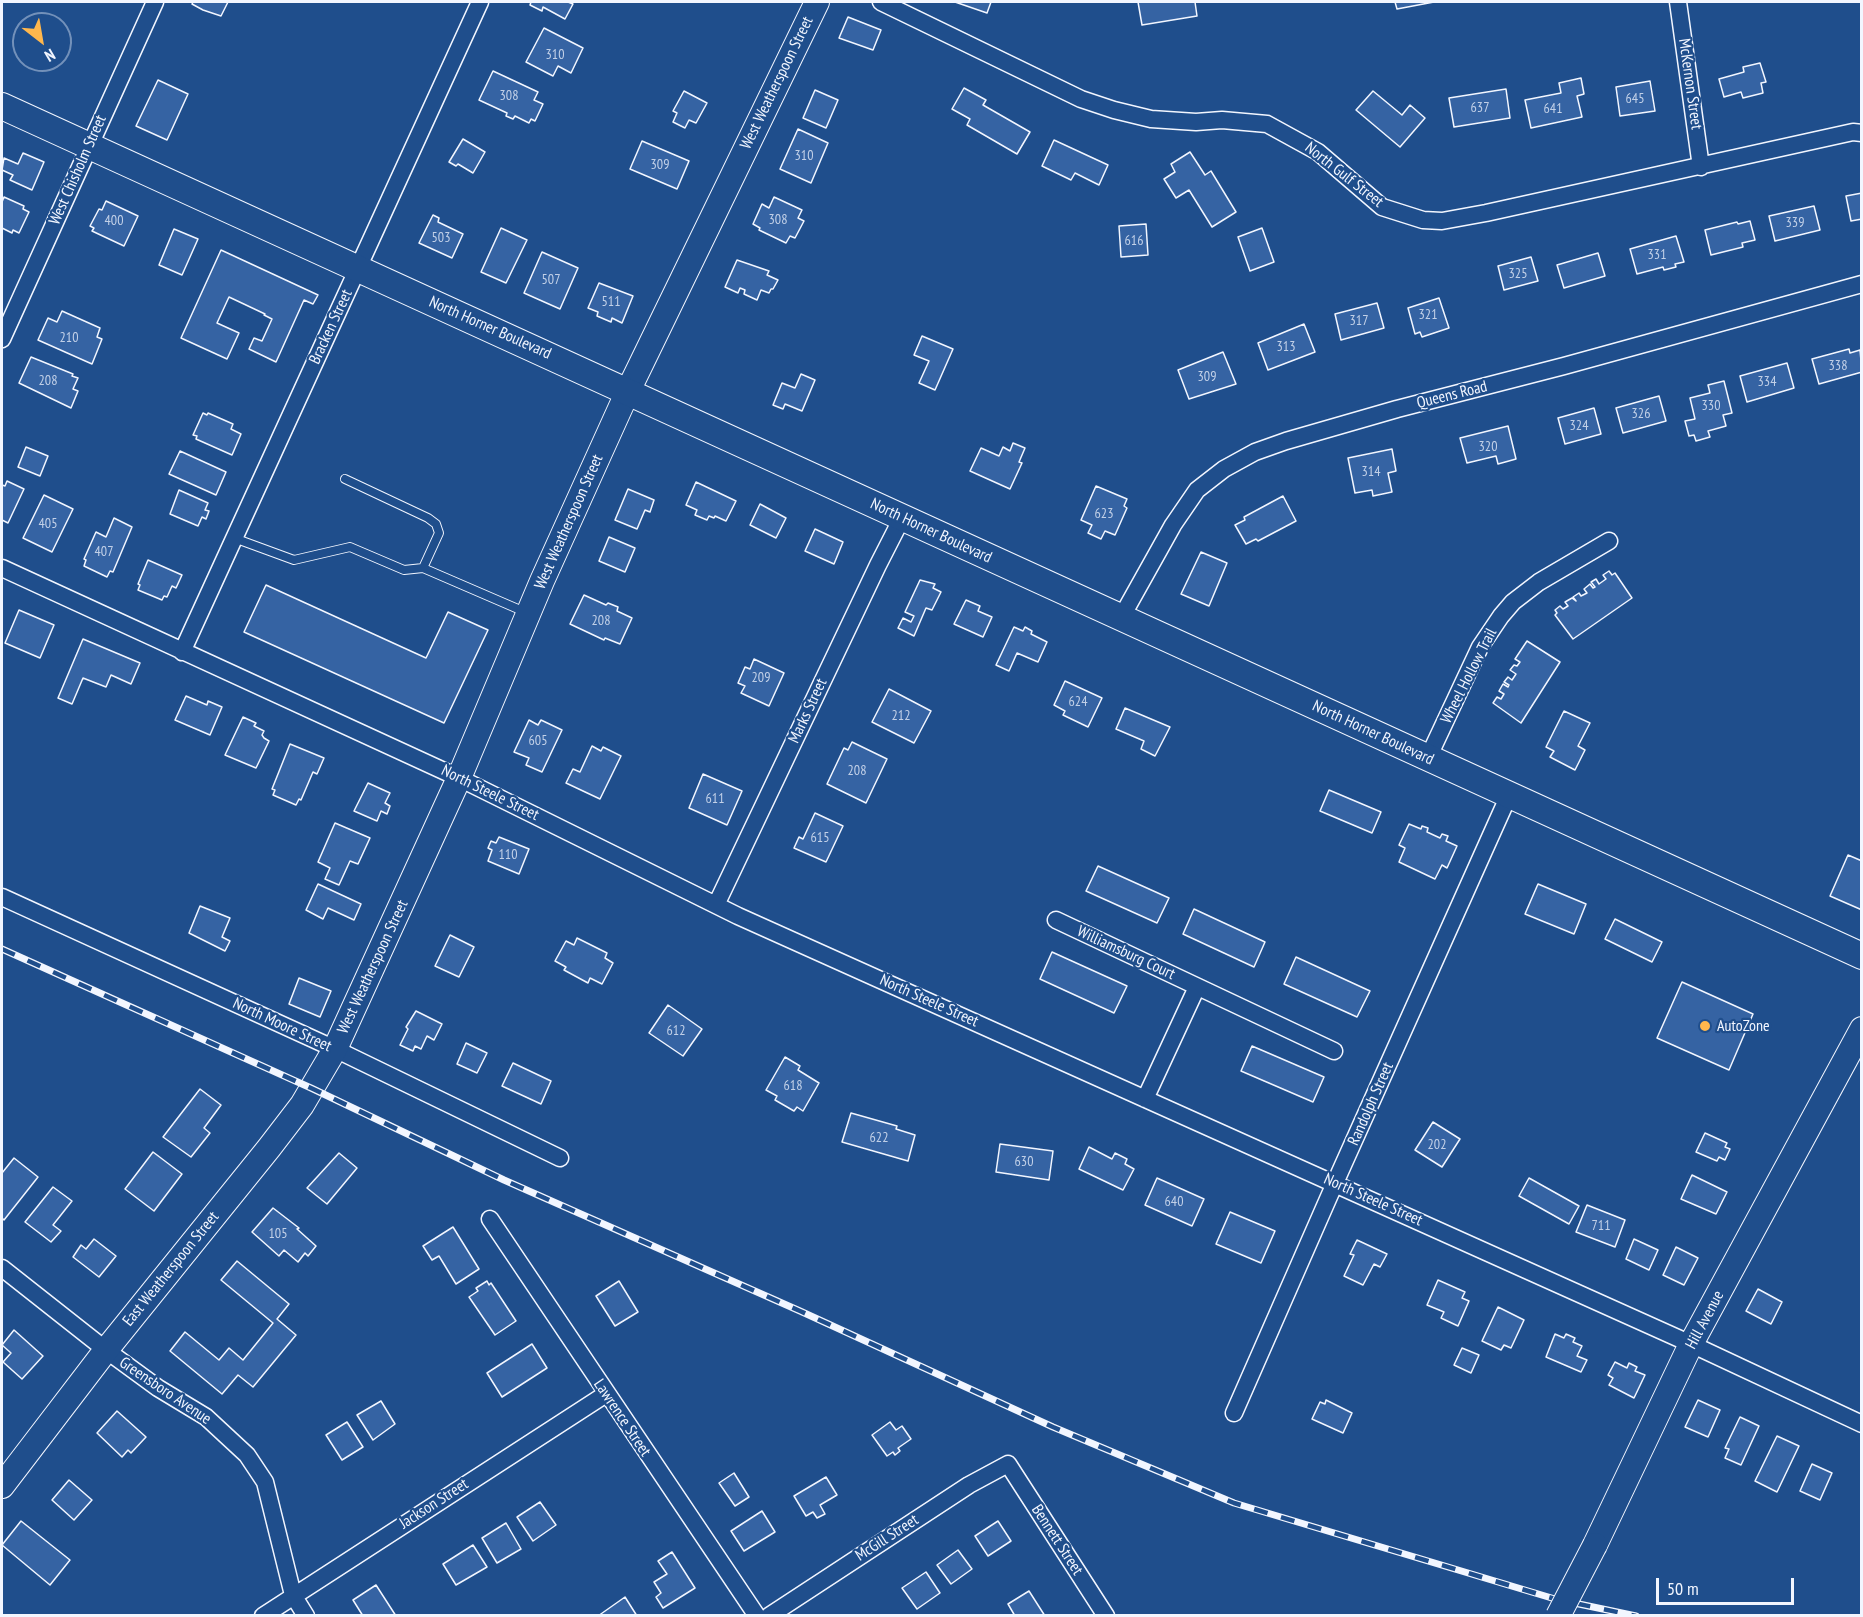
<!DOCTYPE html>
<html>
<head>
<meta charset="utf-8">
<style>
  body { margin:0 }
  #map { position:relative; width:1863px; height:1617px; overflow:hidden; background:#1f4e8c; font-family:"PT Sans Narrow",sans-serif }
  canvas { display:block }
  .frame { position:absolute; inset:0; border:3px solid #f2f6ff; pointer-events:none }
  .north { position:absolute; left:12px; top:12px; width:60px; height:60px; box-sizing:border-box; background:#1f4e8c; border:2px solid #7391ba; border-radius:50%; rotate:149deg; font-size:16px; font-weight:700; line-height:24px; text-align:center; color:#f2f6ff }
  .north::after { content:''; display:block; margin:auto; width:21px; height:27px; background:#ffb74d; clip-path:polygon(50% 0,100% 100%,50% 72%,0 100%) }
  .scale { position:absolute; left:1656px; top:1578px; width:138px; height:27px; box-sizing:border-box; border:3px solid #f2f6ff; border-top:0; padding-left:8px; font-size:18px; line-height:21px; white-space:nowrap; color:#f2f6ff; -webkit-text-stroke:4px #1f4e8c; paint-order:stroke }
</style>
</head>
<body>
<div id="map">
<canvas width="1863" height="1617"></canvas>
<div class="frame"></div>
<div class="north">N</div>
<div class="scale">50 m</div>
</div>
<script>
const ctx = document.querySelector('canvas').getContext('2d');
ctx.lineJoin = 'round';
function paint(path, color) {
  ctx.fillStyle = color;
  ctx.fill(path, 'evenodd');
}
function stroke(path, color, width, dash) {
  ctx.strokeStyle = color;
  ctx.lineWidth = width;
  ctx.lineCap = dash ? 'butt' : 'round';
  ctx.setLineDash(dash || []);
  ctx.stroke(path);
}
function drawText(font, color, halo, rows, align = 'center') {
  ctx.font = font + ' "PT Sans Narrow",sans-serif';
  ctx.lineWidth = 4.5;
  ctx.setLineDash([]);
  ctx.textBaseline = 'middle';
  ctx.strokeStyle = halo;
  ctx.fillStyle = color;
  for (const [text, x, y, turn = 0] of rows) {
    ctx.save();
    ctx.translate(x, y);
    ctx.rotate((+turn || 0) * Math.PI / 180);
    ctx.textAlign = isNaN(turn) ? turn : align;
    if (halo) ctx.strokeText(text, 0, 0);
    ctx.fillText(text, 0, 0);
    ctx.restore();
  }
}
const building = new Path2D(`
  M193,2H228L221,16L203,10L192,4Z
  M531,2H568L573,4L565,19L543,7L542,11L530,5Z
  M955,2H991L987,13Z
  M1138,2H1195L1197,16L1142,25Z
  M1395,2H1434L1397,9Z
  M848,17L881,30L873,50L839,38Z
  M544,28L583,48L571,73L558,66L553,76L526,62Z
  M1760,63L1766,82L1761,83L1763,93L1743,98L1741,92L1724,97L1719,79L1744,72L1743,67Z
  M493,71L538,92L534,100L543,104L535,121L531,119L529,123L515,116L513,119L506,116L507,113L479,100Z
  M1581,78L1584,94L1577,96L1582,117L1531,128L1525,100L1561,93L1559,83Z
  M158,80L188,94L167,140L136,126Z
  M1650,81L1655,111L1620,116L1616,87Z
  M964,88L986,100L983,105L1030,132L1017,154L967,125L970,119L952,109Z
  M1506,89L1510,118L1454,127L1449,98Z
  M815,90L838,100L826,128L803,118Z
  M684,91L707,103L696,123L689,120L685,128L673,122L677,113L673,111Z
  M1373,91L1402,115L1410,105L1425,118L1400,147L1356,110Z
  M798,129L828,143L811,183L780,169Z
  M463,139L485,152L473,173L458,164L456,166L449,162Z
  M1054,140L1108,165L1099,185L1075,173L1071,180L1042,166Z
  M642,141L689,161L677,189L630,169Z
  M1190,152L1205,175L1211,171L1236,212L1212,227L1189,190L1176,198L1164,179L1175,172L1171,164Z
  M23,153L44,162L32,190L10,180L13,175L2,170L4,158L18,164Z
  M1862,193V219L1851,221L1846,196Z
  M4,197L24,206L23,209L29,212L19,233L13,230L12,233L2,228V202Z
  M774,197L802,210L798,218L804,221L795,238L790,236L786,243L759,230L760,228L753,224L762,204L769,208Z
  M106,201L138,216L124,246L92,231L94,228L90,226L99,209L102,210Z
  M1814,206L1820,230L1775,241L1769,216Z
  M433,215L439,218L438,222L463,234L452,258L419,243Z
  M1750,221L1755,240L1742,243L1743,247L1711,255L1705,230L1737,222L1738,224Z
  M1146,224L1148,255L1121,257L1119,226Z
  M501,228L527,240L506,283L481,272Z
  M1262,228L1274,262L1250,271L1238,237Z
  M174,229L198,239L182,275L159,265Z
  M1676,236L1684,262L1675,264L1676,267L1664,270L1663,267L1637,274L1630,249Z
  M221,250L318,295L313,304L304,300L276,362L249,349L254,338L262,341L272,319L264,315L265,314L229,297L217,323L239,333L227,359L181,338Z
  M542,252L578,268L560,309L524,293Z
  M1598,253L1605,276L1564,288L1557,265Z
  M1531,257L1538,281L1504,290L1498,266Z
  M737,260L769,271L767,275L778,280L773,289H771L769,293L761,290L757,300L744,294L745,290L740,288L738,293L725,287Z
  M599,283L633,296L622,323L612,318L611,322L597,316L598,312L588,308Z
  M1439,298L1449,328L1422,337L1420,332L1415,334L1408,308Z
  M1377,303L1384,328L1341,340L1335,314Z
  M62,311L100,328L97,337L102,339L92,364L38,340L48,318L57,322Z
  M1304,324L1315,352L1268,370L1258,343Z
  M922,336L953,349L935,390L919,383L929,361L914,355Z
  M1849,349L1850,353L1860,350L1862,372L1819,384L1812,359Z
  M1223,352L1236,384L1189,399L1178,370Z
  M31,357L73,374L72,376L78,378L73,389L78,391L71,408L19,383Z
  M1787,363L1794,388L1747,402L1740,376Z
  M801,374L815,380L802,411L785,404L783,409L773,405L782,383L795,388Z
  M1724,381L1732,413L1723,415L1726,426L1708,431L1710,437L1696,441L1694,435L1689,436L1685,421L1695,419L1690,398L1710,393L1708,385Z
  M1659,396L1666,421L1623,433L1616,408Z
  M1594,408L1601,434L1565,444L1558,418Z
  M203,413L207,415L208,413L233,424L231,429L241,434L232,455L196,439L197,436L193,435Z
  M1508,426L1516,459L1498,464L1496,456L1467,463L1460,438Z
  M1013,443L1025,448L1019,462L1022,463L1010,489L970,471L981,448L999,456L1003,447L1010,451Z
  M26,447L48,456L40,476L18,467Z
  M1392,449L1396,471L1388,473L1392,492L1373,496L1372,490L1355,493L1348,458Z
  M180,451L226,472L216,495L169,474Z
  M7,481L24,489L8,523L2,520V485L5,486Z
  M696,482L736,501L726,521L715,516L714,518L709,516L707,520L695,515L697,510L686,505Z
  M1096,486L1127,499L1124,506L1127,508L1115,535L1105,531L1101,539L1088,533L1092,525L1081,520Z
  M628,489L654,500L650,512L645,510L637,529L615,520Z
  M179,490L208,503L205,510L209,511L206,519L202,517L198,526L170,514Z
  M44,495L73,509L52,552L23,538Z
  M1283,496L1296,521L1258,541L1256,539L1246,544L1235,525L1245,520L1244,517Z
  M760,504L786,518L776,538L750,525Z
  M114,518L132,527L113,572L110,571L107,577L84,566L86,560L84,559L96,532L106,537Z
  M815,529L843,542L834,564L805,551Z
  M609,537L635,548L625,572L599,561Z
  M1201,552L1227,563L1209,606L1181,594Z
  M148,560L182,575L176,588L172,586L167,597L164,596L162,600L138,590L140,585L138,584Z
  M1609,571L1612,575L1615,573L1632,598L1573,639L1555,615L1557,613L1555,610L1560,606L1563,609L1568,606L1565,602L1572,598L1576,601L1573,597L1579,593L1581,596L1587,593L1584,589L1590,584L1593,588L1595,587L1591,582L1596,579L1599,584L1606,579L1603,575Z
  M920,580L935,584L933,588L941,592L932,610L926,608L914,636L898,628L903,618L911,622L914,616L905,612Z
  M266,585L426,658L448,612L488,630L444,723L244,632Z
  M584,595L606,605L608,603L618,607L617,611L632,618L620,644L605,638L604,640L570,624Z
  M966,600L980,606L978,611L992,617L983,637L954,624Z
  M19,610L54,625L40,658L5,643Z
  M1014,627L1023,631L1025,627L1032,631L1031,634L1047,642L1038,662L1017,653L1009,671L996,665Z
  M83,639L140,663L131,684L111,675L106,687L83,678L72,704L58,698Z
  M1527,641L1560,662L1521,723L1493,703L1497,697L1501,699L1504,694L1499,691L1503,684L1508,687L1509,685L1504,682L1508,677L1512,680L1516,674L1510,670L1514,665L1517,666L1520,662L1515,659Z
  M754,659L784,673L769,706L741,693L745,686L738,683L745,667L750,669Z
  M1065,681L1102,698L1088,727L1063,715L1065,711L1054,705Z
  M889,689L931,711L914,743L872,722Z
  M186,696L207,705L208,701L222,707L210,735L175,720Z
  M1125,708L1170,727L1155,756L1141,749L1144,741L1116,729Z
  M1564,711L1590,723L1578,746L1585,750L1575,770L1550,757L1554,751L1546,747Z
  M243,717L256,723L254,726L264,731L262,735L264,738L269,741L256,768L225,755Z
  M529,720L538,725L541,720L562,730L542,772L526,765L529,758L514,752Z
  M852,742L887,759L866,803L827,784L844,748L848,750Z
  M290,744L324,758L317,774L313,772L301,800L299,799L296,805L273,795L275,790L272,789Z
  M592,746L601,751L603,747L621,756L600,799L566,783L573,769L580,772Z
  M703,774L742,791L727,825L689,808Z
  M368,783L390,793L385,803L390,806L387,814L381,811L377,821L354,811Z
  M1329,790L1381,812L1372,833L1320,811Z
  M815,813L843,826L826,862L794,848L799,837L803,839Z
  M335,823L370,838L358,864L350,861L339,885L325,879L330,868L318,862Z
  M1409,824L1421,829L1422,826L1428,828L1427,832L1440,838L1442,834L1448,836L1446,841L1457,846L1447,868L1442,865L1435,879L1399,862L1405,848L1399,845Z
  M499,837L529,849L519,874L488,861L492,850L488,848L491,841L496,843Z
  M1848,855L1862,861V910L1830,896Z
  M1098,866L1169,898L1157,923L1086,891Z
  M318,884L361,904L354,920L328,908L323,919L306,910Z
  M1538,884L1586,904L1574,934L1525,914Z
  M200,906L230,918L222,937L230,941L225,951L189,933Z
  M1194,909L1265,942L1254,967L1183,934Z
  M1615,919L1662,942L1652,962L1605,939Z
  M450,935L474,947L459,977L435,966Z
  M577,938L607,953L605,958L613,963L602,984L590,978L588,983L564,970L566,967L555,961L566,941L574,945Z
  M1052,952L1127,986L1114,1013L1040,979Z
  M1296,957L1370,991L1357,1017L1284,984Z
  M299,978L331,991L320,1017L289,1004Z
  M1682,982L1753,1014L1729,1070L1657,1038Z
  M668,1005L702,1029L683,1056L649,1033Z
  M416,1011L442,1024L434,1040L427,1036L421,1049L415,1046L413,1051L400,1045L408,1029L406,1027Z
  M466,1043L487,1053L477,1073L457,1064Z
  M1252,1046L1324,1077L1313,1102L1241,1071Z
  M785,1057L800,1066L798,1070L819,1083L803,1111L797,1107L794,1111L775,1100L777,1096L766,1090Z
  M513,1063L551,1081L541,1104L502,1086Z
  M200,1089L221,1105L204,1128L210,1133L191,1157L163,1137Z
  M851,1113L897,1126L896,1129L915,1135L908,1161L842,1142Z
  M1433,1122L1460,1139L1442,1167L1415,1150Z
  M1705,1133L1727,1143L1725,1147L1730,1149L1725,1160L1719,1157L1717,1161L1696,1152Z
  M1000,1144L1053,1151L1049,1180L996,1172Z
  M1089,1147L1112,1159L1115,1153L1127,1159L1125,1164L1134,1169L1123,1190L1079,1169Z
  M153,1152L182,1174L154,1211L125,1189Z
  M339,1153L357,1168L327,1204L307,1188Z
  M14,1158L38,1177L4,1220L2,1218V1173Z
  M1692,1175L1727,1192L1716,1214L1681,1199Z
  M1157,1178L1204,1199L1192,1226L1145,1205Z
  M1529,1178L1579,1206L1569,1224L1519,1196Z
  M53,1187L72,1201L53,1225L61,1231L51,1242L25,1222Z
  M1587,1205L1625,1220L1615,1247L1576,1232Z
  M273,1208L299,1228L297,1229L316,1246L308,1256L305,1253L298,1262L284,1250L279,1256L252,1232Z
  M1230,1212L1275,1231L1261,1263L1216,1244Z
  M453,1227L479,1269L456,1284L439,1256L432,1260L423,1246Z
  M94,1239L116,1256L99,1277L73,1257L81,1245L86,1249Z
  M1634,1239L1658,1250L1649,1270L1626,1259Z
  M1357,1240L1387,1254L1380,1267L1374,1264L1363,1285L1344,1276L1354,1255L1350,1254Z
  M1676,1247L1698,1258L1684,1285L1663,1275Z
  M237,1261L289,1304L277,1319L296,1335L253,1387L238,1375L222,1394L170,1351L185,1332L219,1360L229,1348L243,1360L273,1323L221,1280Z
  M1438,1280L1465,1292L1462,1298L1469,1301L1458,1326L1441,1318L1444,1312L1427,1305Z
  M487,1281L489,1285L491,1283L516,1321L495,1335L469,1297L478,1291L476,1288Z
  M619,1281L638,1312L615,1326L596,1296Z
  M1758,1289L1782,1302L1771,1324L1746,1311Z
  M1498,1307L1524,1320L1511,1348L1504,1345L1501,1350L1482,1341Z
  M14,1330L43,1356L22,1379L3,1362L11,1353L2,1345Z
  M1555,1334L1564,1338L1566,1334L1575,1338L1573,1342L1582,1346L1577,1356L1587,1360L1581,1372L1546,1357Z
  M532,1344L547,1368L502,1397L487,1373Z
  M1462,1348L1479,1355L1471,1373L1454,1365Z
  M1615,1362L1627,1368L1629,1363L1637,1367L1635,1371L1645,1375L1634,1398L1609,1385L1613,1378L1608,1375Z
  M1326,1400L1352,1413L1343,1433L1312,1419L1320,1402L1325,1404Z
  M1698,1400L1720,1410L1708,1437L1685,1427Z
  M381,1401L395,1424L373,1440L357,1415Z
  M117,1411L146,1437L131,1453L128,1450L122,1457L97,1433Z
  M1740,1417L1759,1426L1741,1465L1725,1458L1729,1449L1725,1448Z
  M347,1422L363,1447L342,1460L326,1435Z
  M890,1422L896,1430L902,1426L911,1439L898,1448L900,1451L895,1455L893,1452L887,1456L872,1435Z
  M1777,1436L1799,1446L1777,1492L1755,1481Z
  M1812,1464L1832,1473L1820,1500L1800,1491Z
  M734,1473L749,1497L735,1506L719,1483Z
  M826,1477L837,1495L820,1505L825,1514L817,1518L813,1512L806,1516L794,1496Z
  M69,1480L92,1500L74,1520L52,1500Z
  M540,1502L556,1525L533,1541L517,1517Z
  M762,1511L775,1532L744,1551L731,1531Z
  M21,1521L70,1560L50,1585L2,1545Z
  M998,1521L1011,1541L988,1556L975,1536Z
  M506,1523L521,1549L497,1563L482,1538Z
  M473,1545L487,1567L456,1585L443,1564Z
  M958,1550L972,1569L951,1584L937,1565Z
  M672,1552L695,1588L663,1608L656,1597L661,1593L654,1582L667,1574L658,1561Z
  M926,1572L940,1593L917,1609L902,1588Z
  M376,1585L396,1616H363L353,1600Z
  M1029,1591L1045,1616H1015L1008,1604Z
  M625,1597L637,1616H598Z`);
paint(building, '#3563a3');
stroke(building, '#f2f6ff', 1.5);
const lane = new Path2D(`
  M234,538L294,560L350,547L404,570L423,568L439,533L436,524L428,518L345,479
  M423,568L525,612`);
const street = new Path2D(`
  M881,2L1081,99L1114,110L1151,119L1196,122L1222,120L1267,124L1318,152L1382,207L1423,220L1442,221L1486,213L1853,132L1862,133
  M1678,2L1701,167
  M2,339L155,2
  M2,568L459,778L738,916L1691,1344L1862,1424
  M1121,618L1173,525L1197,490L1224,469L1255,452L1286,441L1397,409L1564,366L1862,284
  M182,652L480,2
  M1428,758L1480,647L1501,616L1513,602L1539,582L1609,541
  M2,897L335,1049L560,1158
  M716,905L878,565L902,518
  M1056,920L1334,1051
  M1145,1099L1197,987
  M490,1219L757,1616
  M2,1268L106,1350L158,1388L206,1417L247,1455L265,1482L293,1595L306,1616
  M1234,1413L1335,1183L1509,795
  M263,1616L606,1394
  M769,1616L969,1485L1008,1464L1106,1616`);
const secondary = new Path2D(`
  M2,1486L106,1350L269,1148L302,1105L335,1049L459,778L542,581L628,391L817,2
  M1595,1545L1691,1344L1862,1029`);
const primary = new Path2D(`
  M2,106L1862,956`);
stroke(lane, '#f2f6ff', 10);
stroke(street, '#f2f6ff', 19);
stroke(secondary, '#f2f6ff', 26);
stroke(primary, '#f2f6ff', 28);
stroke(lane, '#1f4e8c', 8);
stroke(street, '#1f4e8c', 16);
stroke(secondary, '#1f4e8c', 24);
stroke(primary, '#1f4e8c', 26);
const rail = new Path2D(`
  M2,949L311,1088L504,1180L800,1311L1053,1427L1234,1503L1555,1599L1636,1616`);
stroke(rail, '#f2f6ff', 7);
stroke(rail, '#1f4e8c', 4.5, [14]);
const secondaryBridge = new Path2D(`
  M1558,1616L1595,1545`);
stroke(secondaryBridge, '#f2f6ff', 26, []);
stroke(secondaryBridge, '#1f4e8c', 24);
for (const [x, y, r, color] of [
  [1705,1026,6,"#ffb74d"]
]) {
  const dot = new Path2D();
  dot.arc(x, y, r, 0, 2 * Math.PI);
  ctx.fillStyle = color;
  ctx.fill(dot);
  stroke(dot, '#1f4e8c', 2);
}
drawText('14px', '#c3d1e8', null, [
  ["310",555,55],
  ["308",509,96],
  ["645",1635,99],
  ["637",1480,108],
  ["641",1553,109],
  ["310",804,156],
  ["309",660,165],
  ["308",778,220],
  ["400",114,221],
  ["339",1795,223],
  ["503",441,238],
  ["616",1134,241],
  ["331",1657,255],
  ["325",1518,274],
  ["507",551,280],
  ["511",611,302],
  ["321",1428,315],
  ["317",1359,321],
  ["210",69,338],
  ["313",1286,347],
  ["338",1838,366],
  ["309",1207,377],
  ["208",48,381],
  ["334",1767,382],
  ["330",1711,406],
  ["326",1641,414],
  ["324",1579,426],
  ["320",1488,447],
  ["314",1371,472],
  ["623",1104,514],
  ["405",48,524],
  ["407",104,552],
  ["208",601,621],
  ["209",761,678],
  ["624",1078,702],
  ["212",901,716],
  ["605",538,741],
  ["208",857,771],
  ["611",715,799],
  ["615",820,838],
  ["110",508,855],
  ["612",676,1031],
  ["618",793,1086],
  ["622",879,1138],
  ["202",1437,1145],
  ["630",1024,1162],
  ["640",1174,1202],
  ["711",1601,1226],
  ["105",278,1234]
]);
drawText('16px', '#f2f6ff', '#1f4e8c', [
  ["West Weatherspoon Street",777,83,-64],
  ["McKernon Street",1690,84,82],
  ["West Chisholm Street",78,170,-66],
  ["North Gulf Street",1344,175,38],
  ["Bracken Street",331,327,-65],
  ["North Horner Boulevard",490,328,24],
  ["Queens Road",1452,395,-14],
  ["West Weatherspoon Street",569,522,-66],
  ["North Horner Boulevard",931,531,25],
  ["Wheel Hollow Trail",1469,676,-63],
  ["Marks Street",808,711,-65],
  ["North Horner Boulevard",1373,733,25],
  ["North Steele Street",490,793,26],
  ["Williamsburg Court",1126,953,25],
  ["West Weatherspoon Street",373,967,-65],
  ["North Steele Street",929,1001,24],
  ["North Moore Street",282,1025,25],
  ["Randolph Street",1371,1104,-66],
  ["North Steele Street",1373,1200,24],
  ["East Weatherspoon Street",171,1269,-51],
  ["Hill Avenue",1705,1320,-62],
  ["Greensboro Avenue",165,1391,34],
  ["Lawrence Street",622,1418,56],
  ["Jackson Street",434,1504,-33],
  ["McGill Street",887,1538,-33],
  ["Bennett Street",1057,1540,57]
]);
drawText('16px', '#f2f6ff', '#1f4e8c', [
  ["AutoZone",1717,1026]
], 'left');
</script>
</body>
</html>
